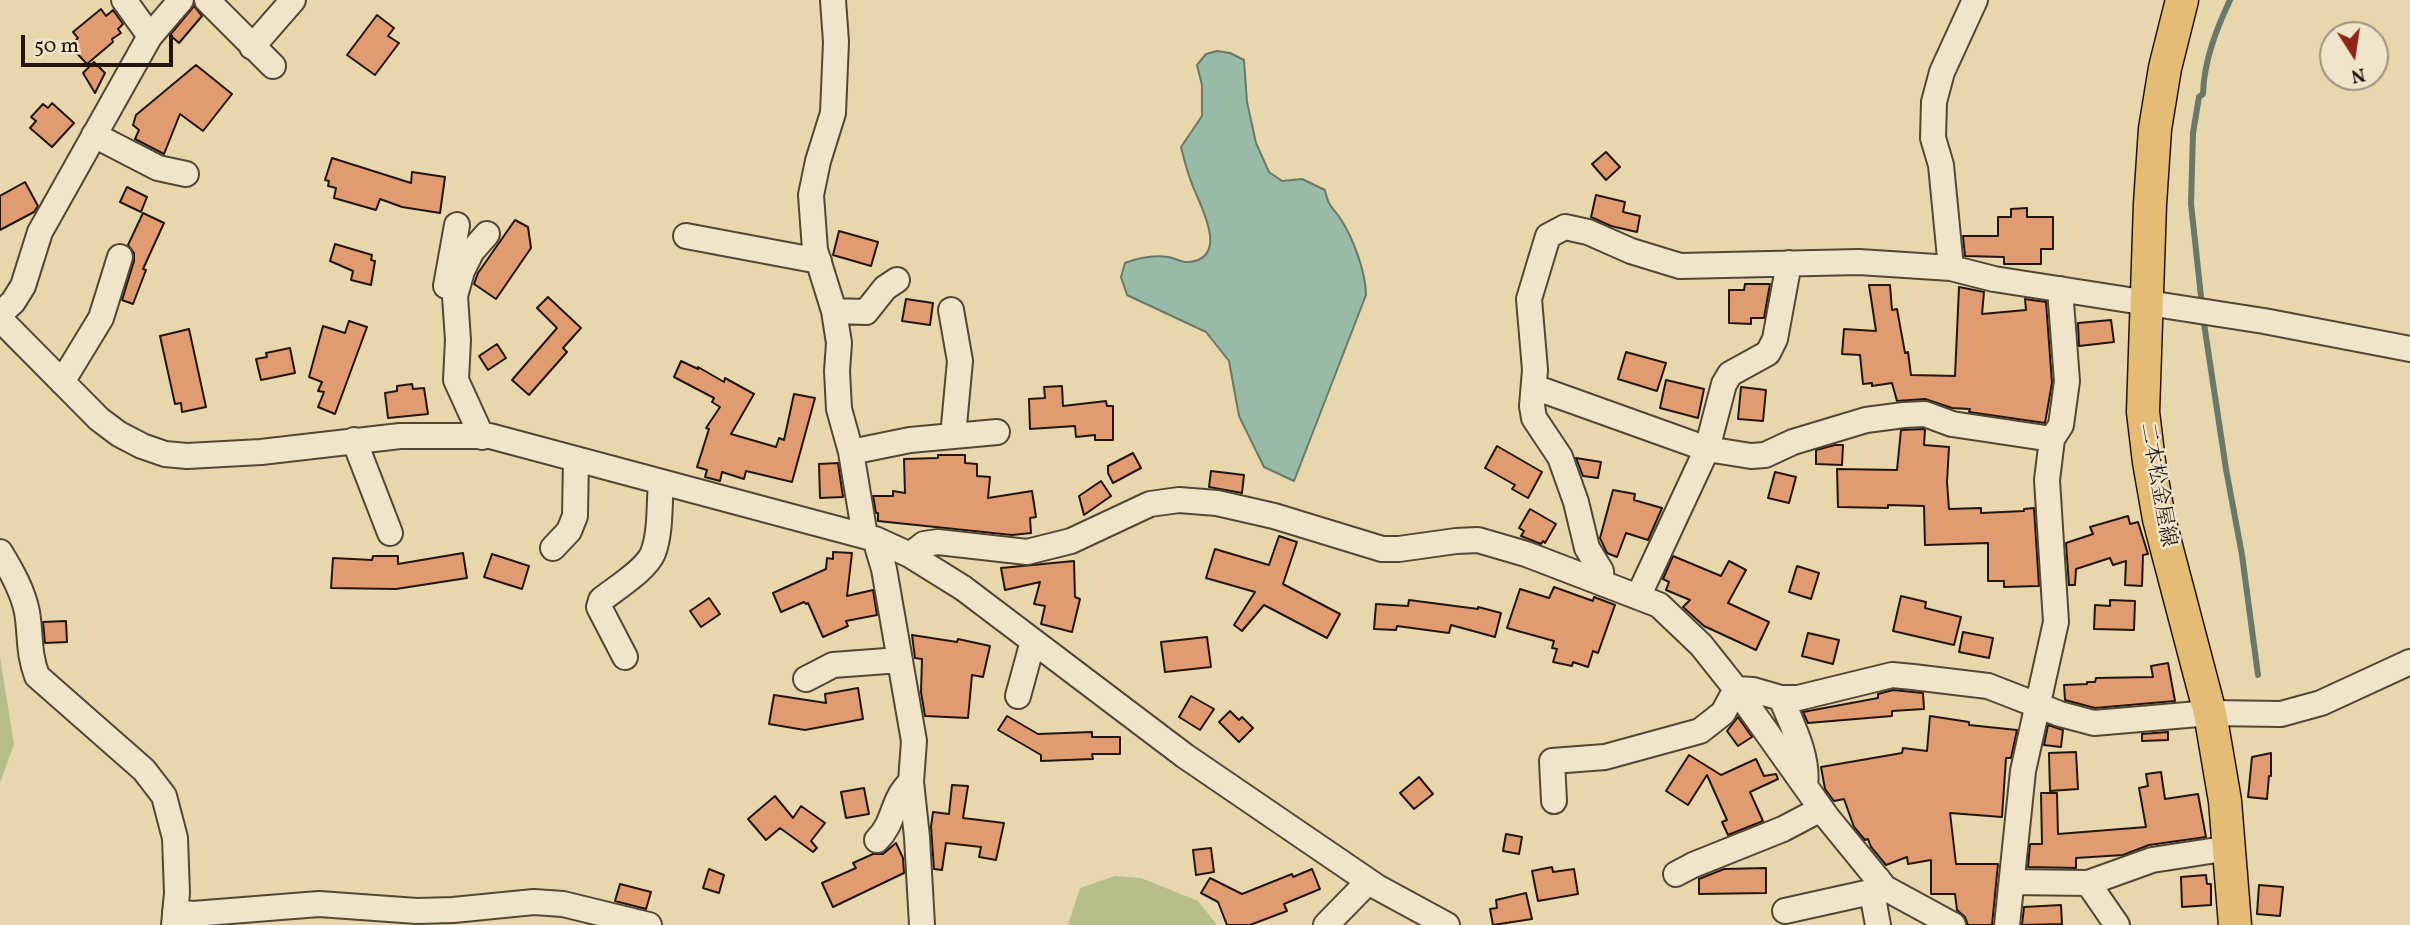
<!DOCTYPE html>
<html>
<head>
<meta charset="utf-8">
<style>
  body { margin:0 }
  #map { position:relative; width:2410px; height:925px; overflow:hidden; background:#e8d7ad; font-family:Vollkorn,serif }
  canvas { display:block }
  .north { position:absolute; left:2319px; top:21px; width:70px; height:70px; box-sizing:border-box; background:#f0e5ca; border:2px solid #9e927e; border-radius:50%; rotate:168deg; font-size:19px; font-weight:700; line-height:28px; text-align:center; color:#23150d }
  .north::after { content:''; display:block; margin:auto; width:24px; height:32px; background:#8f2418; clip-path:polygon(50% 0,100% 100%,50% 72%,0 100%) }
  .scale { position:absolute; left:21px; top:35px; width:152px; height:32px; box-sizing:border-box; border:4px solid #23150d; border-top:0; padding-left:9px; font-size:21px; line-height:24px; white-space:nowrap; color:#23150d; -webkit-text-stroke:5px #f0e5ca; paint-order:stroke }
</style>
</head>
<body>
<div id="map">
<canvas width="2410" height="925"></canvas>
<div class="north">N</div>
<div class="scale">50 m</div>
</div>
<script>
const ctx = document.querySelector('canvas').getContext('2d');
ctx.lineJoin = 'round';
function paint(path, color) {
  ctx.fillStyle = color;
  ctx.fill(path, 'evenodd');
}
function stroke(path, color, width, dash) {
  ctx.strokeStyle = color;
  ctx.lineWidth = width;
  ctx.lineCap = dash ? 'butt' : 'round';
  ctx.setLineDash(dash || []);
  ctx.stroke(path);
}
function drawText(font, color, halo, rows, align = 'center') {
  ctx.font = font + ' Vollkorn,"Noto Serif JP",serif';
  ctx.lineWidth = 5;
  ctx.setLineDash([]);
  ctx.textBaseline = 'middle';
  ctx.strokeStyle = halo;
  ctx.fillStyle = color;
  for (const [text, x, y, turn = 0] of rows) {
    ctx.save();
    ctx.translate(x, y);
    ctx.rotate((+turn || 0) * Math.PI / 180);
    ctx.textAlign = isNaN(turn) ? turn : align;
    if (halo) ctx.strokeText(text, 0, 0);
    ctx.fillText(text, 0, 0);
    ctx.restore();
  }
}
paint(new Path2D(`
  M0,657L14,744L0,783Z
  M1115,876L1141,878L1198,901L1217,925H1068L1080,888Z`), '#b7be89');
const water = new Path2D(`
  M1217,51L1230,53L1244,60L1247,102L1256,143L1269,172L1282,181L1302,179L1325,190C1328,205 1331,206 1340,218C1353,237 1366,273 1366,295L1294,481L1264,467L1239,416L1229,361L1206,332L1127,295L1121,277L1125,263C1138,258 1154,255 1168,257C1175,258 1182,263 1189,262C1231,258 1199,203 1192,184C1187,172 1184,159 1181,147L1202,116V85L1197,65L1206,54Z`);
paint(water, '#98baa6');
stroke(water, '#697869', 2);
stroke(new Path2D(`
  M2202,306L2191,204L2193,133L2199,97L2203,94C2204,61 2216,30 2230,0
  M2203,317L2226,469L2242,555L2258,675`), '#697869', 6);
const building = new Path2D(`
  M194,6L202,16L179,43L170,35Z
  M101,9L106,16L113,10L123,24L118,29L121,33L112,39L113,42L87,64L70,46L78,38L73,32Z
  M377,15L394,28L388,36L399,43L375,75L347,55Z
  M94,62L105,73L95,93L83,73Z
  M196,65L232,94L203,131L180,114L164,154L135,139L139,130L133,125L136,115Z
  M52,103L74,123L52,147L30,128L36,121L31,117L43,104L48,108Z
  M1606,152L1620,167L1606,180L1592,164Z
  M332,158L411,183L412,172L445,177L440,213L402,207L380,199L376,210L334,198L336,188L328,186L329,181L325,180Z
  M25,182L38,206L34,212L0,230V196Z
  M127,187L147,197L141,212L120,202Z
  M1596,195L1625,202L1623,212L1640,216L1637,232L1611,226L1591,217Z
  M2027,208V217H2053V249H2041V264H2004V257L1965,256L1963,236H1998V217H2011V209Z
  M143,213L164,223L143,269L146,270L133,304L122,300L134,261V253L128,245Z
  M515,220L528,227L531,248L496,299L474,284L478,273Z
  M839,231L878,242L871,266L833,255Z
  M335,244L372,255L371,260L375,261L371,285L351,280L353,271L330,261Z
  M1745,284H1770L1764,318H1751V324L1729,323V290H1744Z
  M1869,285H1890L1892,310L1897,309L1905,353L1908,352L1911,375L1955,376L1959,287L1984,292L1982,314L2026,310L2025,299L2046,302L2052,383L2045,423L1969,412L1970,409L1952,408L1925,399L1897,401L1892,383L1872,386V383L1863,384L1860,355L1842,354L1844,329L1876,331Z
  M548,297L581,328L563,348L567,352L529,395L512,380L557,328L537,308Z
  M906,299L933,303L930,325L902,321Z
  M2111,320L2114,342L2079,346L2078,323Z
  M349,321L367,327L335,414L318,407L324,392L318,391L322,382L309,377L323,326L345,333Z
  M189,329L206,407L182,412L181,403L175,404L160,336Z
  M497,344L506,358L488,370L479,356Z
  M290,348L295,373L261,380L256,359L267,357L266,353Z
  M1626,352L1666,363L1657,391L1618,379Z
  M681,361L698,369V367L724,382L725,378L754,394L731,434L776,447L779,438L784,440L794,394L815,398L792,482L746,471L744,479L722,472L720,481L705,477L707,470L697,467L709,429L706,428L720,407L712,402L714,398L674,377Z
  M1666,380L1704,389L1698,418L1660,408Z
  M412,384L413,389L424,388L428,414L388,418L385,393L397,391V386Z
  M1062,386L1063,406L1106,401L1107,406H1113V440H1095V435L1076,437L1075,426L1030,429L1029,399L1045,398L1044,387Z
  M1741,387L1766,390L1763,421L1738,419Z
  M1923,429L1925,430L1924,445L1949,447L1947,482L1949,509L1981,508V513L2024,511V509L2034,508L2039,586L2004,587V581H1988V543L1925,545L1924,506L1888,505V508L1838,507L1837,469L1897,470L1901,430Z
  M1835,445H1843L1842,465L1816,464V450Z
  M1497,446L1542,472L1528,498L1512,489L1515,485L1485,468Z
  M1133,453L1141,468L1113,483L1108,473V466Z
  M938,455H965V463L977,464V476L990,477L988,498L1032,491L1036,517L1030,518L1031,533L1012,535L878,521V513H876L873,496H893V491L905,493L904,459L938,458Z
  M1576,458L1601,462L1598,478L1583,476Z
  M838,463L843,497L820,498L819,464Z
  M1211,471L1244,475L1242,493L1209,487Z
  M1775,472L1796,477L1789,503L1768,498Z
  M1101,481L1111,496L1084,515L1079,496Z
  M1613,490L1635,494L1634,500L1662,508L1648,540L1626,533L1617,557L1607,553L1600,538Z
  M1530,509L1556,524L1545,543L1543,541L1541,544L1521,536L1524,531L1519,528Z
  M2128,516L2130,524L2138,522L2148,554L2143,555L2142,586L2125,585L2126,561L2113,565L2110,558L2076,569L2075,585H2069L2066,543L2093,534L2090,527Z
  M1279,536L1297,542L1283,584L1340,614L1327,638L1264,605L1242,631L1234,625L1255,592L1206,578L1215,549L1269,565Z
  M833,552L852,553L847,596L873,590L877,615L846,621L848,626L823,637L808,603L806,604L804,602L781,612L773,593L826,569L827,558L833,559Z
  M463,553L467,578L396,589L331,588L333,558L372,560L373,556H398V564Z
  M492,554L529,566L522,589L484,577Z
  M1673,556L1721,576L1729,561L1746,570L1728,603L1769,622L1756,650L1704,626L1683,607L1690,600L1666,590L1669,582L1663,579Z
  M1074,561L1075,597L1080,599L1072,632L1041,624L1045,606L1034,604L1040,582L1005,590L1001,568Z
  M1797,566L1819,573L1811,599L1789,592Z
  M1554,587L1593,601L1594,597L1615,605L1598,653L1593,651L1588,667L1573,662L1572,666L1553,662L1557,649L1552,648L1554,641L1507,628L1520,589L1549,598Z
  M1901,596L1926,602L1925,608L1961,617L1954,645L1893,631Z
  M709,598L720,614L701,627L690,611Z
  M1409,600L1478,609V607L1501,613L1495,637L1451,625L1449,633L1397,626L1396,630L1374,629L1376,604L1408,606Z
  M2110,600L2135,601L2134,630L2094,629L2095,605L2110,606Z
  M66,621L67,642L45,643L43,622Z
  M1963,632L1993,638L1989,658L1959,652Z
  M1808,633L1839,640L1833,664L1802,656Z
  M912,635L957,642L958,639L990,646L983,677L972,675L968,718L925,716L921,692L922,659L915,658Z
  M1207,637L1211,667L1165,672L1161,642Z
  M2168,663L2175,701L2095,708L2065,700L2064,685L2087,684V682H2095L2096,678L2153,677L2151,666Z
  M858,688L863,719L805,730L769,724L774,695L826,703L825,694Z
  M1893,690L1923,693L1924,709L1892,711V716L1808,723L1803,712L1878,698V694Z
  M1191,696L1214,709L1200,730L1179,717Z
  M1230,711L1239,720L1242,717L1253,728L1239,742L1219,722Z
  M1007,716L1038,734L1092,732V737H1120V754H1092L1093,759L1041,761V755L998,730Z
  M1930,716L1969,722V725L2017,730L2011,758H2006L2002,817L1950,813L1956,864H1998L1992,925H1968L1965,917L1957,910L1955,894H1931V860L1908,864L1907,857L1886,865L1871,847L1868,839L1865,840L1854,827L1844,799L1834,801L1825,789L1821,767L1902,753L1903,748L1927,751Z
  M1738,717L1752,737L1738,746L1727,731Z
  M2048,725L2063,730L2061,747L2044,745Z
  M2168,732V740L2142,741V734Z
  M2076,752L2078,789L2050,791L2049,753Z
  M2271,753V776H2269L2267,799L2248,797L2252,757Z
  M1689,755L1721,775L1756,759L1764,776L1776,774L1778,779L1750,792L1763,821L1728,835L1722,822L1727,820L1707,775L1688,805L1666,791Z
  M2161,772L2165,799L2198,794L2206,837L2149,845L2123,855L2076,858V868L2028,867L2030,844H2042L2041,793H2057L2058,834L2146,827L2139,788L2148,786L2146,774Z
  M1419,777L1433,794L1414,809L1400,793Z
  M952,785L968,786L963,818L1004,823L996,860L979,857L981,847L946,843L942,870L934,869L931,827L933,812L949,814Z
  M864,788L869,814L846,818L841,792Z
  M775,796L793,818L801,806L825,823L811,841L817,848L813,852L780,828L766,840L748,819Z
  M1506,834L1522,837L1519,854L1503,851Z
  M896,843L903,858L904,873L833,907L822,883L856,868L853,863L873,854H883Z
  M1211,848L1214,872L1196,875L1193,850Z
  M1552,867L1553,872L1574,869L1578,894L1538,901L1532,871Z
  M1766,868V893L1699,894V879L1724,869Z
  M709,869L724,875L719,893L703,888Z
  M1312,869L1320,889L1284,904L1287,911L1250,925H1227L1218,902L1201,893L1210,878L1242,894L1292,874L1293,877Z
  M2206,875L2207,884H2211V905L2182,907L2181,877Z
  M620,884L651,892L646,909L615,901Z
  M2259,885L2283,887L2280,916L2257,914Z
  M1526,893L1532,919L1493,925L1490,909L1497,908L1496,900Z
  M2061,905L2062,924L2022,925L2024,907Z`);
paint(building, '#e09c70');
stroke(building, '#23150d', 2);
const minor = new Path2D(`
  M124,0L150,36
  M207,0L273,66
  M833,0L836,42L833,113L818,161L811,195L815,250L834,311L839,343L837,371L839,409L851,452L865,536
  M252,47L293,0
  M94,135L158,168L186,174
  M686,236L819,261
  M1951,268L1941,165L1933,138L1934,102L1942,72L1975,0
  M446,286L457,225
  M951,310L960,361L953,436
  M834,311L866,312L885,288L897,280
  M0,314L13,302L23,286L40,232L150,36L181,0
  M0,319L99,419L119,434L142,446L165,454L187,456L261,452L400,436H490L875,539L910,555L963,588L1185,756L1377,887L1447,925
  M62,382L101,318L120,257
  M1534,387L1707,449L1751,456L1765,455L1793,442L1866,420L1904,415L1925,414L1952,424L2052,439
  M482,437L456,380L458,340L455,296L462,271L472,251L487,234
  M354,440L390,533
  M851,452L910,440L997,432
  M875,539L884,569L914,741L911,782L917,837L922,925
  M553,548L569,531L575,516L576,459
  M0,552C11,570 23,591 27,612C31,636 28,652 37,676L144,770L164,796L175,838L177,893L174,925
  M910,555L924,544L938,542L1027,552L1071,541L1150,504L1179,500L1217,503L1274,516L1382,549H1399L1456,541L1478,540L1526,554L1659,605L1701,645L1736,689L1827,817L1885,888L1953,925
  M1602,582L1601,571L1587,548L1576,502L1560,457L1534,418L1532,406L1535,370L1529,299L1548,236L1565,227L1588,232L1631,251L1680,266L1859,262L1951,268L1994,279L2264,321L2410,349
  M1638,597L1707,449L1724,384L1730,374L1768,353L1775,339L1789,263
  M625,657L599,607L601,600C616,588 646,570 653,553C661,532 659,504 661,482
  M806,679L833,665L900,660
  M1018,696L1033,641
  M1781,698C1792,725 1809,756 1805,786
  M1554,801L1552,761L1605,757L1700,731L1723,713L1736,689L1753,690L1781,698H1798L1892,675L1913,677L1988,686L2060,714L2094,723L2210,713L2281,714L2321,703L2410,662
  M877,840C896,821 891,800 911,782
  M1676,874L1693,865L1783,829L1821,809
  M1878,879L1873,898L1878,925
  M2012,882L2088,883L2152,860L2230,848
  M2088,883L2117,925
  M1785,911L1875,891
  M175,912L193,914L319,904L417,911L453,910L534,902L563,904L649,925
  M1326,925L1368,882
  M2007,925L2023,771L2056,622L2047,480L2052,439L2061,425L2067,381L2060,289`);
const major = new Path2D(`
  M2182,0L2165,68L2155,129L2150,204L2143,412L2149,462L2159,519L2210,713L2225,801L2235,925`);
stroke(minor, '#544635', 28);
stroke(major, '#23150d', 35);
stroke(minor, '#f0e5ca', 24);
stroke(major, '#e4bc76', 32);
drawText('21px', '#23150d', '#f0e5ca', [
  ["二本松金屋線",2156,485,80]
]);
</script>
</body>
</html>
